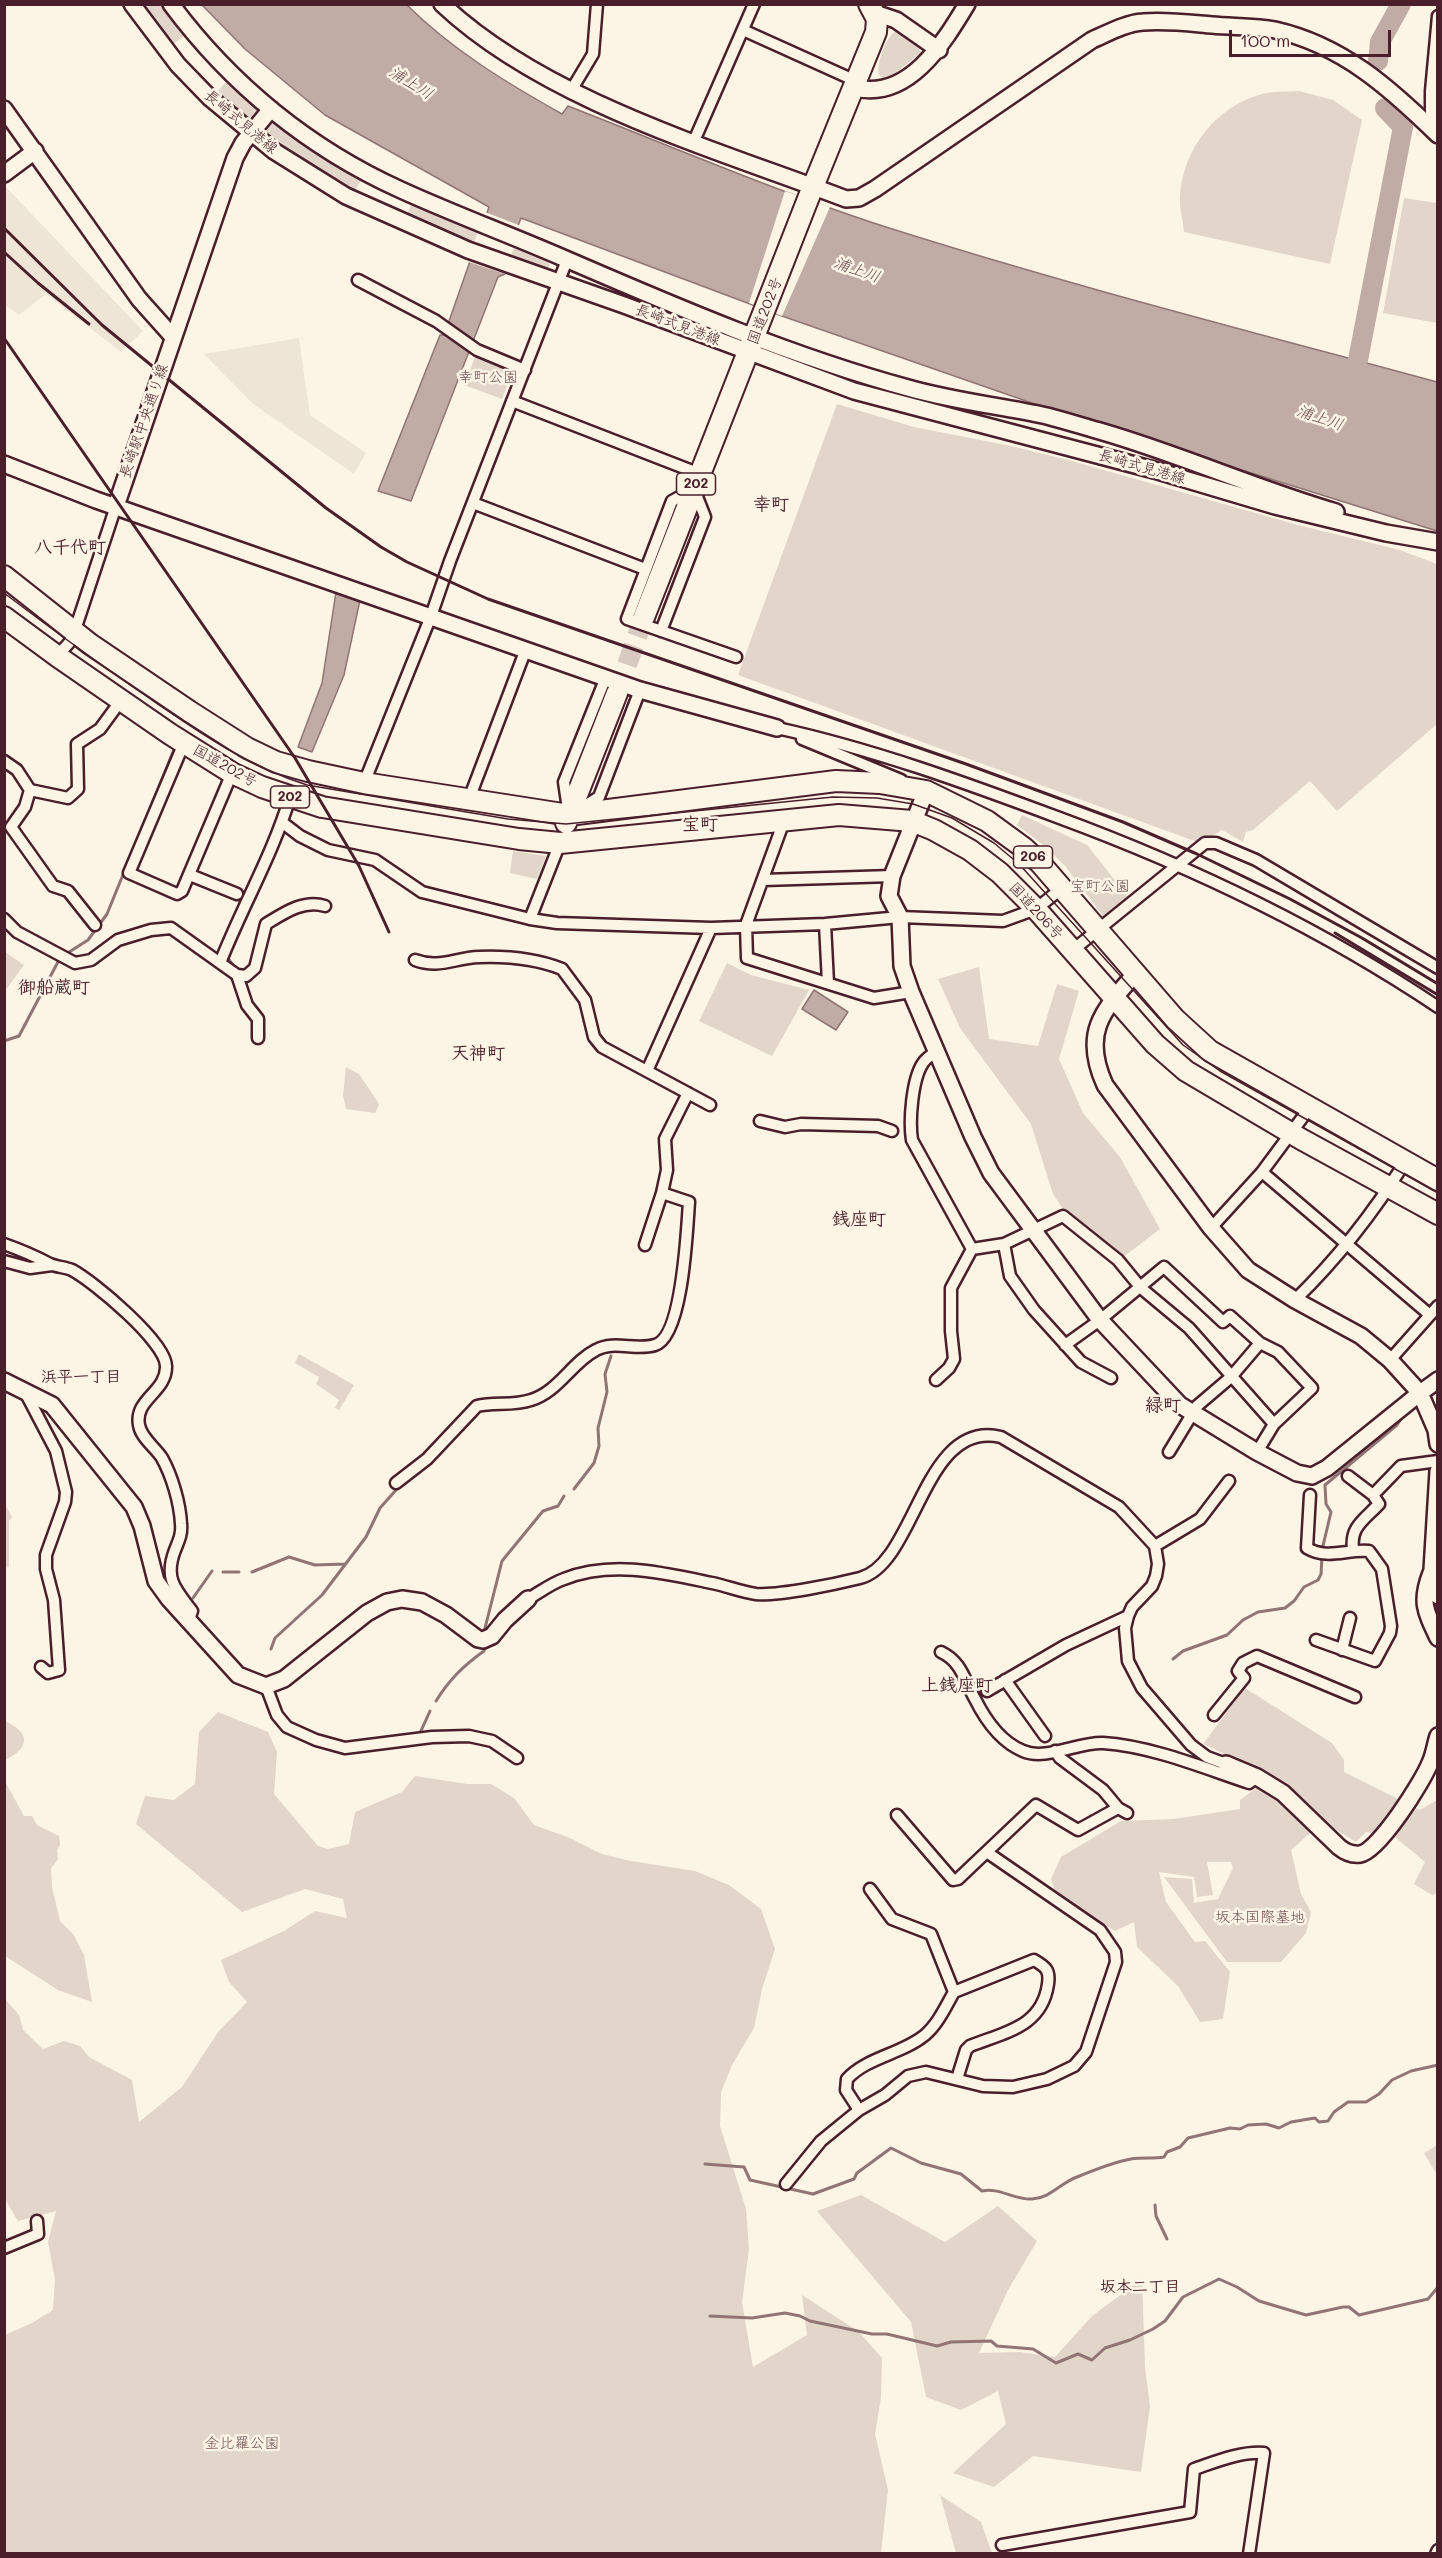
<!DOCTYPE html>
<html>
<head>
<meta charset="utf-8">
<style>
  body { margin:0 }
  #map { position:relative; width:1442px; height:2558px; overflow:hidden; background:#fcf5e5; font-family:Mali,sans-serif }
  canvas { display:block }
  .frame { position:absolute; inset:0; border:6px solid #4a1f2b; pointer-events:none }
  .scale { position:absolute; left:1229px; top:30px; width:162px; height:27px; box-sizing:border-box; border:3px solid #4a1f2b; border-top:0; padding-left:8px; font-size:18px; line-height:21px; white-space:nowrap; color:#4a1f2b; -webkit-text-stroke:4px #fcf5e5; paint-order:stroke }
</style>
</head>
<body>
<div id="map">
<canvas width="1442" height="2558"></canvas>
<div class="frame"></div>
<div class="scale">100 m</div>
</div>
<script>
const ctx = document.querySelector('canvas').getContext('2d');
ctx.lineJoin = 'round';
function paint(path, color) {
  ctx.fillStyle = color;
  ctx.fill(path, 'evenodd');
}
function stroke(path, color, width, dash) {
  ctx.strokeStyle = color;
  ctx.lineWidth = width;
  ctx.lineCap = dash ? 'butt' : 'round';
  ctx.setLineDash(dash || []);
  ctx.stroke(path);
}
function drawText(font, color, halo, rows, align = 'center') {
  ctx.font = font + ' Mali,"Klee One",sans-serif';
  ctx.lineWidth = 5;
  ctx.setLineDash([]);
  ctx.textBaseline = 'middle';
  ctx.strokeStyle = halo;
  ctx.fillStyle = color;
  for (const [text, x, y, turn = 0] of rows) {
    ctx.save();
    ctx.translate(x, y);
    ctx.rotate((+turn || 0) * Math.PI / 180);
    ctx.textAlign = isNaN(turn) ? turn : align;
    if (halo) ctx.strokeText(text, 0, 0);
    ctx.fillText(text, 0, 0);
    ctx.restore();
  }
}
paint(new Path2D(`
  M5,186L143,331L121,352L46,294L19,315L5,305Z
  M299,338L310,415L366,453L354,474L253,404L204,354Z`), '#eee5d7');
paint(new Path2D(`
  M141,5H164L185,32V35L174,44L171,43Z
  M896,31C905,32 920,45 921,53L889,78H882L879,75C876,63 886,37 896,31Z
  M225,83H230L256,105L360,176L361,180L355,191L350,192L278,147L217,96L216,93Z
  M1299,91L1333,100L1362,120L1330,264L1184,232C1183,220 1179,207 1180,195C1184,147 1216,107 1262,94C1273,91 1287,92 1299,91Z
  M1404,198L1437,203V323L1383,313Z
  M415,202L480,227L473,244L406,217L411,204Z
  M509,246L547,261L550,265L545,272L506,258Z
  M476,355L513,370L502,399L464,385Z
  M837,404L914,427L1011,446L1072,461L1298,525L1400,550L1437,564V724L1337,811L1310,781L1253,830L1246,832L1243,842L1222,830L1200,843L738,675Z
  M1022,815L1087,845L1129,898L1104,917L1065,866L1046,847L1017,825Z
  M513,851L546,856L537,879L510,873Z
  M5,952L24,965L5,991Z
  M727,963L751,975L809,990L772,1056L699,1021Z
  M979,967L989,1039L1038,1046L1057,984L1079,991L1059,1059L1083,1113L1120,1157L1160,1229L1122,1258L1063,1209L1053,1194L1031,1124L960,1028L938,979Z
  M346,1067L359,1074L379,1104L375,1113L346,1109L343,1095Z
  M299,1354L354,1385L339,1410L335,1408L339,1400L316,1384L319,1377L295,1363Z
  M4,1502L12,1517L9,1521V1567L5,1568Z
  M1245,1688L1332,1743L1344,1760V1772L1420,1810L1437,1800V1893L1432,1895L1414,1884L1425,1862L1395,1837L1366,1832L1356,1842L1323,1822L1291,1850L1301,1894L1311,1912L1306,1933L1281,1962H1227L1164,1877L1192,1879L1194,1903L1218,1899L1233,1868L1231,1862H1207L1213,1895L1197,1897L1194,1877L1159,1872L1166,1902L1195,1942L1205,1941L1230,1972L1223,2019L1200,2022L1178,1986L1137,1947L1134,1922L1115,1931L1055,1891L1051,1879L1061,1857L1121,1821L1174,1819L1240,1809V1800L1273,1776L1203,1744Z
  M218,1712L268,1732L277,1752L274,1794L318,1846L328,1849L349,1844L355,1812L402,1792L415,1776L467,1784H491L514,1798L534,1825L570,1838L602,1854L631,1861L695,1871L729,1885L761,1909L775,1949L762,1989L754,2028L732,2065L721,2092L720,2126L746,2209L749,2249L742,2302L753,2367L807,2335L802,2295L858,2331L882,2358L881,2397L875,2434L888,2490L881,2553H5V2335L32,2323L53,2310L55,2280L48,2242L56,2211L18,2221L5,2199V1999L19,2015L23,2030L43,2049L64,2041L80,2046L89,2057L132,2080L139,2122L182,2087L218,2032L247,2002L229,1982L221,1960L284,1931L315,1911L347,1918L343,1899L305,1889L242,1912L136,1824L145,1796L174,1800L195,1784L199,1732Z
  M5,1721C31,1733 30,1748 5,1760Z
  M5,1781L24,1816H32L37,1825L59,1836L60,1845L57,1850L58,1859L51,1868L52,1887L60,1921L73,1934L84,1955L92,2002L58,1990L5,1956Z
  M1437,2145V2175L1424,2153Z
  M861,2195L945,2242L998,2206L1037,2241L1008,2290L979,2353L1020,2352L1055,2357L1092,2316L1142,2279L1145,2367L1150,2406L1141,2472L1033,2456L994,2487L953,2473L1006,2424L998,2391L961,2410L926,2397L911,2322L817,2211Z
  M940,2495L981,2522L992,2553H956Z`), '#e2d5ca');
const water = new Path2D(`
  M202,5H407C452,50 507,83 562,114L568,106C673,147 778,192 886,227C1068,285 1253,332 1437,382V531L1072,417L782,316L521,218L506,258L505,274L498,277L411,501L378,491L440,335H444L448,324L489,207L325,115L245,49Z
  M336,592L360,600L344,675L312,752L298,747L322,683Z
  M814,990L848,1012L836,1030L802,1009Z`);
paint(water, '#c0aca5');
stroke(water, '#917474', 1.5);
paint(new Path2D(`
  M785,191L830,207L782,316L749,303Z
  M485,212L521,226L505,274L469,262Z`), '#fcf5e5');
stroke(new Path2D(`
  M66,954L88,940L107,914L175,747
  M229,954L228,958L235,968
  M4,1041L19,1036L60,958
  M574,1489L594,1463L599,1446L598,1428L607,1392L605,1374L611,1356
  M1322,1550L1331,1512L1326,1504L1325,1485L1397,1425L1401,1419
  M223,1572H239
  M252,1572L289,1557L315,1565L345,1564
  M193,1598L212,1571
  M484,1632L502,1561L543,1511L558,1506L564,1496
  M271,1649L275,1638L322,1595L366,1537L380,1508L396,1490
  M1173,1659L1183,1651L1227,1635L1243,1620L1258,1612L1285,1608L1294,1601L1304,1587L1318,1580L1321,1574L1322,1556
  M436,1701C449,1680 463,1666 484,1651V1648
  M419,1735L430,1711
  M705,2164L744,2167L750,2180L813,2194L854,2179L857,2173L891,2148L921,2163L961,2174L982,2191C998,2187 1015,2200 1032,2199C1051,2198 1060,2183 1077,2177C1094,2170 1114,2162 1131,2159C1142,2157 1153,2159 1164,2157L1167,2152L1180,2147L1188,2138L1230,2128L1240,2129L1248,2125L1266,2124L1279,2128L1291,2122L1315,2118L1319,2122L1328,2121L1334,2112L1348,2102H1366L1379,2094L1392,2080L1411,2071L1438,2065
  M1155,2205L1156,2216L1167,2239
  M710,2316L752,2318L785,2313L800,2316L810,2321L872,2334H887L937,2346L951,2342L991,2341L997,2346L1033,2349L1056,2363L1078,2354L1092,2360L1105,2348L1130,2340L1153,2329L1165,2321L1183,2297L1219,2279L1237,2287L1259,2301L1306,2315L1343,2307H1349L1359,2315L1428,2299L1438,2287`), '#917474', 3);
stroke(new Path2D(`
  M1378,61L1380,42L1401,4
  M1358,360L1403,127L1385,108`), '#c0aca5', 20);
stroke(new Path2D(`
  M617,693L644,617`), '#d8cac0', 20, [20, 10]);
const street = new Path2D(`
  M743,30L856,81
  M572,89L593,54L597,4
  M1431,129V91L1438,16
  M694,141L754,4
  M358,280L436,321L477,350L525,370
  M512,401L700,474
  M473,503L645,569
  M661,631L705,517L694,489L672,501L627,619L736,657
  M57,656L69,643L75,630L116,506
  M777,728C873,749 966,783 1057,817C1190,866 1320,928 1438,1007
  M802,739L901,780
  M184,743L129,873L177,894L182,891L232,773
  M4,761L17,770L30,790L68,798L78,789L77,744L100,729L122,699
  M364,783L431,616L450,561L567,260
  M30,790L25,807L11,827L53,886L68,891L95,925
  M469,799L526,649
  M568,809L564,782L606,677
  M580,809L599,797L640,690
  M784,821L746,925L747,958L874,998L911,992
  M283,823L300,836L328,850L375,860L422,892L530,919L557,923L711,928L825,924L900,917L1003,921L1036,909L1062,888
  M190,875L237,894
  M763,880L892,876
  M4,919L17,932L75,963L91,960L118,940L151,930L171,928L237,975L247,1005L258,1019V1038
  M530,919L560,843
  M825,924L828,983
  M1073,950L1205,843H1216L1256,860L1438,968
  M415,960C439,969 454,958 479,957C506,956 537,959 562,969L585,1000L594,1037L602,1047L710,1105
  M220,963C242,907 273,854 290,797
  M237,975L246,976L255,968L266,924C284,913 304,899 325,906
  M647,1071L711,928
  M760,1121L785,1127L801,1124L878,1126L892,1131
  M1262,1172L1430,1315
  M1211,1228L1262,1172L1311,1106
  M4,1244C21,1250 35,1256 50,1264C57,1267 65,1267 72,1270C93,1281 166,1342 166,1366C167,1392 134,1399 139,1425C141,1438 155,1447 162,1458C172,1476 180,1503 181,1524C182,1534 179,1540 175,1550C164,1578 175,1589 192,1611L189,1620
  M1004,1244L1010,1276L1034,1310L1081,1362L1111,1378
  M645,1245L662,1193
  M972,1249L1004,1244L1063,1216L1118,1260L1141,1288L1189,1328L1274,1424
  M4,1261L30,1268L52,1265
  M1295,1300C1337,1259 1374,1212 1405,1162
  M1065,1345L1100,1320L1164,1267L1223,1322L1230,1316L1260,1343L1278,1352L1312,1388L1274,1424L1257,1452
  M1390,1360L1438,1306
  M936,1380L949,1368L954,1359L951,1331V1288L972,1249L912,1140C909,1121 912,1079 923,1063C926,1058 933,1054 938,1050
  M24,1390L56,1451L66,1492L65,1502L46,1555V1569L54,1600L59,1670L48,1673L41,1667
  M1169,1452L1197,1406L1231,1377L1260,1343
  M1348,1476L1373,1495
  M396,1483L427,1459L477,1406C494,1402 514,1406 531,1400C558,1392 572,1362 596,1350C614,1340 636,1351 655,1345C683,1337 687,1228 689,1202L662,1193L667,1170L665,1139L688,1093
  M1310,1495L1307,1548C1327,1560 1347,1549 1369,1551L1382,1569L1391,1626L1390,1633L1375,1661L1316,1640
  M1155,1546L1200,1519L1229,1481
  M1353,1549C1350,1527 1364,1520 1379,1504L1373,1495L1401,1466L1438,1461
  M528,1599C540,1592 552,1583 564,1579C612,1560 664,1573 712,1583C727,1586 741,1592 756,1594C779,1596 836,1584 860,1578C916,1564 923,1418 1001,1437L1119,1507L1155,1546L1158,1564L1156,1576L1152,1586L1132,1607L1128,1616L1125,1628L1128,1661L1142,1688L1191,1745L1207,1757L1226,1764
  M1342,1650L1350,1618
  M941,1652C962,1662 964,1680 975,1699C985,1719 1001,1742 1023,1751C1046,1761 1077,1742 1103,1743C1151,1746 1204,1768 1249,1783L1257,1777
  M1005,1680L1045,1736
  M266,1686L277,1715L287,1727L316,1740L345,1748L432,1737L469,1736L492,1741L517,1758
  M987,1691L1066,1645L1128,1616
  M1214,1715L1244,1678L1238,1671L1243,1663L1257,1656L1355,1697
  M1055,1751L1060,1758L1103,1790L1118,1808L1127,1813
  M897,1815L953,1880L958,1879L1036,1805L1078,1830L1118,1808
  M954,1992L1034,1960C1046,1967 1050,1970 1048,1984C1042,2027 1005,2032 970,2046L966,2050L957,2079
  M859,2110L846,2090L847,2079C867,2057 902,2054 925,2035C938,2024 946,2006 954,1992L931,1934L892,1919L870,1889
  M786,2184L821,2141L859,2110L885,2095L908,2076L926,2072L983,2086L1013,2087L1047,2079L1074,2066L1086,2052L1116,1962L1115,1952L1100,1930L988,1853
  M4,2248L38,2234L37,2221
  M1002,2545L1190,2512L1194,2469C1215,2462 1241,2451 1264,2453L1249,2554
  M1436,2554L1438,2550`);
const secondary = new Path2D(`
  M132,4L178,65L210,98L274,151L346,196L468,250L624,305L854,391L1154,470L1275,506L1386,533L1438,542
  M171,4C231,85 310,149 401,190C456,215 513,236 568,260C679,308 791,356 908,388C953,401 1001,406 1047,416C1066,421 1085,427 1103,432C1182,455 1257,489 1336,512
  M442,4C545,101 715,149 846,199L859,198L875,189L1092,40C1108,33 1126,23 1143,22C1166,20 1189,23 1212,25C1232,27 1255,26 1275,30C1342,45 1390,88 1438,135
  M875,13L896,20L939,50
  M852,87C907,103 943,44 967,4
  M4,109L139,299L173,337
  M4,174L35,151
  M4,464L96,500L640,690L777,728
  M116,506L235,158L243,143L271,109
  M926,791L892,876L889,896L900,917L902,966L911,992L973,1137L991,1173L1100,1320L1180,1405L1257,1452L1297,1473L1312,1476L1327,1468L1420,1393L1390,1360L1361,1336L1295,1300L1248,1270L1211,1228L1105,1085C1082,1034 1101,1012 1135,974
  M1438,1380L1420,1393L1436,1430L1438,1444
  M4,1381L52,1405L134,1507L142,1526L156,1581L169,1599L238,1675L266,1686L284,1679L367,1613L387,1602L402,1599L422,1602L446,1615L478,1639L483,1640L492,1636L505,1620L528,1599
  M1438,1471L1432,1570L1438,1596
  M1431,1573C1420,1601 1425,1611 1438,1638
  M1226,1764L1257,1777L1283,1793L1339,1847C1345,1852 1352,1855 1360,1854C1379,1851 1423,1781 1430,1763C1434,1755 1435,1745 1438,1736`);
const highway = new Path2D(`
  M4,576L90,644L189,711L247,748L276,762L308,771L364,783L569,815L836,781L880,783L926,791L987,821L1024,848L1040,863L1175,1019L1210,1051L1438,1180
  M4,617L57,656L170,734L232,773L262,787L322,807L519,839L560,843L839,815L912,821L934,830L970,850L1000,873L1036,909L1155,1044L1186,1071L1301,1139L1438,1214
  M644,617L808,199L876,32L877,19L869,4
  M566,823L617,693`);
stroke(street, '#4a1f2b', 15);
stroke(secondary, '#4a1f2b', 20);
stroke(highway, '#4a1f2b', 24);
stroke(street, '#fcf5e5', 10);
stroke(secondary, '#fcf5e5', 15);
stroke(highway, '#fcf5e5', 20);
stroke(new Path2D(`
  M4,593C53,630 102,666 152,700C203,735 248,766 307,785L508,819L566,824L833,797L877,798L913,804L952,818L994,843L1019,864L1183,1045L1220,1071L1438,1193`), '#4a1f2b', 1.5);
stroke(new Path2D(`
  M4,228L102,325L326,508L381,547L407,562L488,599L966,764L1123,822L1197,854L1290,899L1362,938L1438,984
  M4,252L38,283L89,324
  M4,338L295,758L359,866L389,932
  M1335,933L1438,995`), '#4a1f2b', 3);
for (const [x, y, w] of [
  [696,484,39],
  [290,797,39],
  [1033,857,39]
]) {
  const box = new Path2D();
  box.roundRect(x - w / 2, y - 11, w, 22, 4.5);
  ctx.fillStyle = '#fcf5e5';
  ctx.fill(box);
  stroke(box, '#4a1f2b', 1.5);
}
drawText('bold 14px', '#4a1f2b', null, [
  ["202",696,484],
  ["202",290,797],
  ["206",1033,857]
]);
drawText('15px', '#4a1f2b', '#fcf5e5', [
  ["長崎式見港線",241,122,40],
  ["国道202号",765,311,-69],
  ["長崎式見港線",678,325,21],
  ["長崎駅中央通り線",144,421,-71],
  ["長崎式見港線",1142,467,16],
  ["国道202号",225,766,29],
  ["国道206号",1036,911,47]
]);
drawText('15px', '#704c53', '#fcf5e5', [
  ["幸町公園",488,377],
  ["宝町公園",1100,886],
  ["坂本国際墓地",1260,1917],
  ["金比羅公園",242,2443]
]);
drawText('italic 16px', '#6d4950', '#fcf5e5', [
  ["浦上川",411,83,32],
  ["浦上川",857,270,20],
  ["浦上川",1320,418,19]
]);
drawText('bold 16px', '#4a1f2b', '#fcf5e5', [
  ["浜平一丁目",81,1377],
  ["坂本二丁目",1140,2287]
]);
drawText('bold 18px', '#4a1f2b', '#fcf5e5', [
  ["幸町",771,504],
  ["八千代町",70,547],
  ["宝町",700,824],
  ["御船蔵町",54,987],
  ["天神町",478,1053],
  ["銭座町",859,1219],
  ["緑町",1163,1405],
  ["上銭座町",957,1685]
]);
</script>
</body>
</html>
